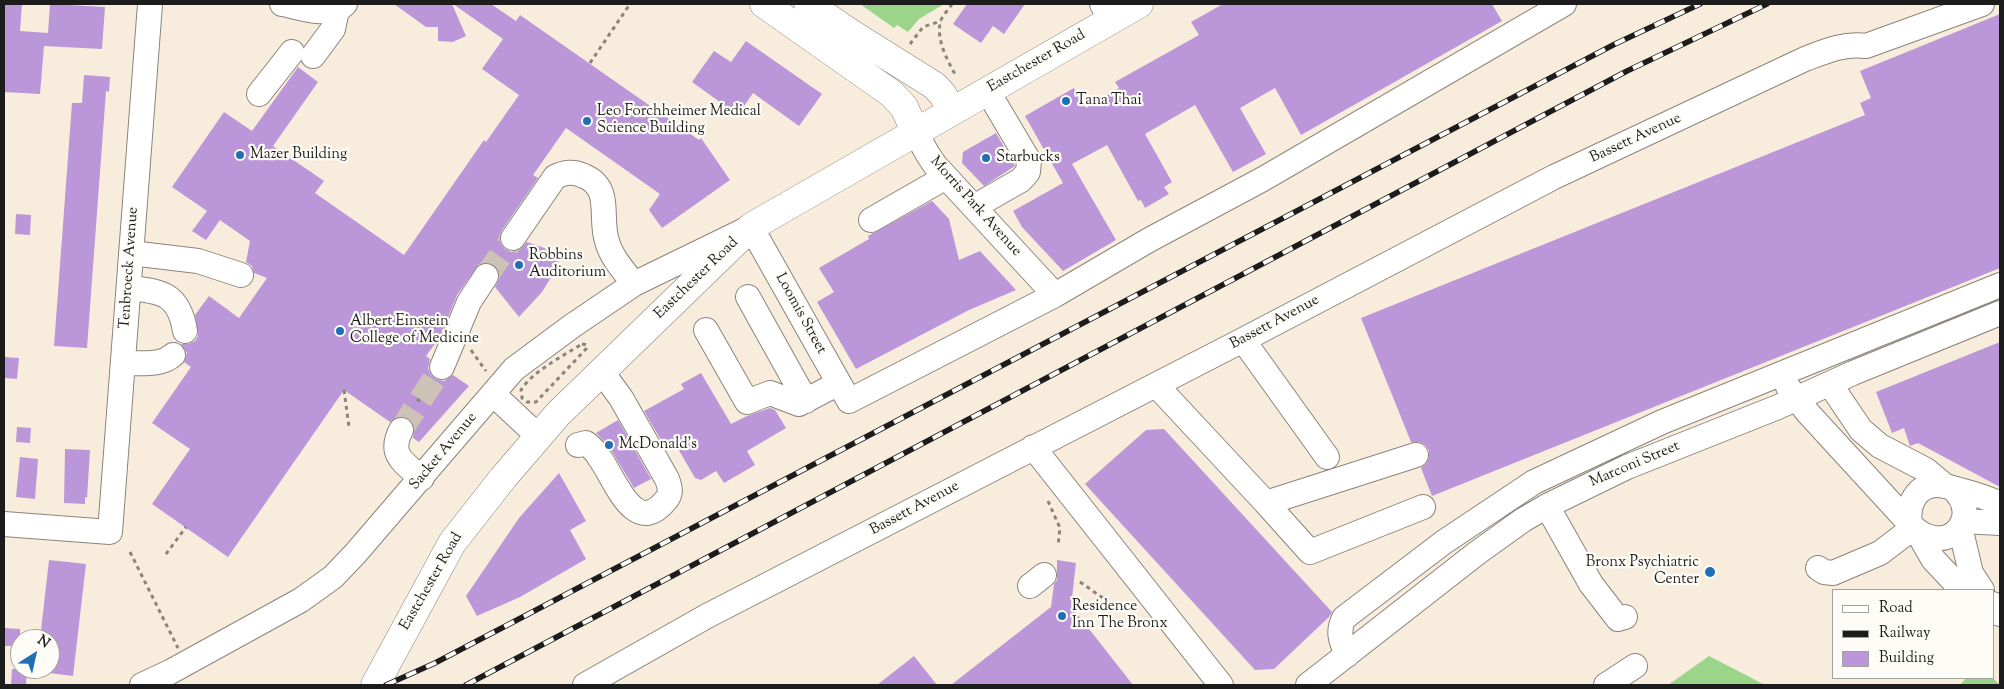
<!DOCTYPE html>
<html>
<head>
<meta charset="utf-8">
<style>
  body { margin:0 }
  #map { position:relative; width:2004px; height:689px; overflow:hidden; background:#f8eddc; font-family:"Sorts Mill Goudy",serif }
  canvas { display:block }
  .frame { position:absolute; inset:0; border:5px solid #1c1c1c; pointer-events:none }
  .legend { position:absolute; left:1832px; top:589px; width:162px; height:90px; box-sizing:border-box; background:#fdfcf7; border:1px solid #a3a29f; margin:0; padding:6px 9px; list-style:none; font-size:15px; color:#1c1c1c }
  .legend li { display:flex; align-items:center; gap:10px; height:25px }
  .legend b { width:25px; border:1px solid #a3a29f }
  .north { position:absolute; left:10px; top:629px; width:50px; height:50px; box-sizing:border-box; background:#fdfcf7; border:1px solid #a3a29f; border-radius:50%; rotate:35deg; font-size:14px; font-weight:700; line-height:20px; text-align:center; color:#1c1c1c }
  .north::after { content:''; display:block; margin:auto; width:18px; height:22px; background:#1f6fb2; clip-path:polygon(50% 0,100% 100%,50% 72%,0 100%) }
</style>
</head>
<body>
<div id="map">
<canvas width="2004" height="689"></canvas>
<div class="frame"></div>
<ul class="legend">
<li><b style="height:6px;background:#fff"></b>Road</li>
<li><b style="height:6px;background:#1c1c1c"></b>Railway</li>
<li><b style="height:14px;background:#bb96d9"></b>Building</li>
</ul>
<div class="north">N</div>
</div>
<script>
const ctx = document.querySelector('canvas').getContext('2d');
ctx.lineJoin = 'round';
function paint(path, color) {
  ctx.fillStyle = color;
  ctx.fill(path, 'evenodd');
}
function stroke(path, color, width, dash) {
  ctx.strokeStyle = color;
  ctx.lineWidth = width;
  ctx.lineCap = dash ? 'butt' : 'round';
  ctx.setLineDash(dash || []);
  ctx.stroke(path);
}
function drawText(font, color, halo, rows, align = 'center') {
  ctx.font = font + ' "Sorts Mill Goudy",serif';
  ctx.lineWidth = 4.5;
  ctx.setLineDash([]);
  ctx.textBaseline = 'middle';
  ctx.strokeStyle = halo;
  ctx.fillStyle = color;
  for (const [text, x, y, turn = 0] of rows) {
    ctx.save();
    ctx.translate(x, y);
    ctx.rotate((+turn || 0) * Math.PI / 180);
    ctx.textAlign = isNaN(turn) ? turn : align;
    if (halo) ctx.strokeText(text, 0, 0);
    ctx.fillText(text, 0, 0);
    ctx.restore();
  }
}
paint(new Path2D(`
  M860,4H944L919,19L908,32L897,25L894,28Z
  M1709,656L1765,685H1668Z
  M1966,678H1993L2000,685H1960Z`), '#9ad589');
paint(new Path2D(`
  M4,4H22L20,31L48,33L50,4L105,7L102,49L44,46L40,94L4,92Z
  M394,4H452L466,36L453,42L438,41V27H426Z
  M453,4H491L516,21L520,15L699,140L701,138L730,180L662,228L649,210L660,194L566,128L533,175L538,178L502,230L499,237L501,244L505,249L511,252L519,250L527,242L562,254L553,274L542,292L519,317L495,287L500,277L498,269L493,264L487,262L479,264L457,295L440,337L426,356L430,359L428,368L431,375L436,379L444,381L453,375L469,386L419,442L413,438L414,428L412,421L407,418L399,416L390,422L344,390L228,557L152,504L190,449L152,423L191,367L184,362L187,353L181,344H188L195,341L198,336L195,315L209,296L239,318L267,278L254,273L252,266L246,262L250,241L220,220L206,240L192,231L207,211L172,187L224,112L252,131L298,67L318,82L273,146L324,181L315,193L404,255L484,140L486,142L519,95L482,69L503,39Z
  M967,4H1025L1004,34L993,26L981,43L953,24Z
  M1223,4H1492L1502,21L1301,135L1275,88L1240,108L1266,154L1233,172L1195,105L1145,134L1172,182L1164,187L1169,194L1145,208L1141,200L1138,201L1107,145L1072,164L1116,240L1063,271L1022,227L1013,211L1063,183L1025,116L1074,88L1086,108L1119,88L1115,82L1199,35L1191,22Z
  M2000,14V268L1432,496L1421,468L1426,464L1429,458V450L1425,445L1419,442H1411L1361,318L1865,115L1860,103L1871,98L1860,71Z
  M746,41L822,94L799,126L753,93L738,115L692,82L714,51L731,62Z
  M84,75L110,77L109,92L106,91L87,348L54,346L72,103H82Z
  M996,133L1015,166L984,186L962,163L963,152Z
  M932,201L949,219L959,260L980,251L1016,290L969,310L856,369L817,302L834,292L819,268L869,239L868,236Z
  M16,214L31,215L30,235L15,234Z
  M2000,342V487L1918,443L1910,446L1904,428L1892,433L1876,392Z
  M4,357L19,358L17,379L4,378Z
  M701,373L731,424L747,416L770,408L775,410L786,428L747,451L755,465L724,483L716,471L701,480L695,478L673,440L664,445L644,411L684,389L681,384Z
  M618,420L651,479L634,488L608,445L596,433Z
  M17,427L31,428L30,443L16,442Z
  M1164,429L1332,612L1329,617L1274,669L1255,670L1085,484L1146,430Z
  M65,449L90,450L87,498L85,497V504L64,503Z
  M20,457L38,459L35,499L16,497Z
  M559,473L586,521L570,530L586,559L520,597L477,616L466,596L519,518Z
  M49,560L86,564L73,676L50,673V639H40Z
  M1057,560L1076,563L1071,606L1133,685H951L1051,607L1054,584L1057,580Z
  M4,628L20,629V646H4Z
  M914,656L937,685H877Z
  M12,669H27L26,685H11Z`), '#bb96d9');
stroke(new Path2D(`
  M486,276L513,238
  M401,430L442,367`), '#ccc3b6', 24, [24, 12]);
const minor = new Path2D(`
  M282,4C299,7 331,19 345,4
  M1102,4L1111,20
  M313,56L333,29L337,10
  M259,94L292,52
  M915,131L927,153L935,165L1055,295
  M974,207L1021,180L1028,172L1029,161L987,90
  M871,220L946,177
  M513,238L555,177C565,172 573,171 584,176C613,188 599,218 607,241C611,257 624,271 634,284
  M131,253L198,261L241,275
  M129,288C162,291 179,294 185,331
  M748,297L806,401
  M706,330L747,402L770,393L799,404L839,383
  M1243,340L1327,457
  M124,363C140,363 161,366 173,355
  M442,367L469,302L486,276
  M1830,384L1861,430L1880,446L1926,470L1944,485
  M1156,385L1266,503L1416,455
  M1788,387L1808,413L1910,524
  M493,394L539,437
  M401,430C388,455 404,463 422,478
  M578,445L586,443C591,447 596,451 599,457C614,476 634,540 666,500C672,493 670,487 667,479L621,398L602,372
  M1033,447L1221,685
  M1952,488C1986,518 1944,561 1910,524C1907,505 1916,485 1937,485C1945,485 1952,488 1960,490C1974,494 1987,497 2000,504
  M1266,503L1310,552L1423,507
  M1547,506L1591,584L1618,619L1625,617
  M1963,521L2000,523
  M4,524L110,532L150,4
  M1960,527L1971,573L1982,590
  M1917,531L1933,559L1962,590
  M1818,568L1824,572L1833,573L1880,553L1913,528
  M1030,586L1044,575
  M1993,604L2000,614
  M1347,655C1341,641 1337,632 1344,618L1444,542L1534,482L1662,422L2000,285
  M142,685L170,672L301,600L333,577L355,554L514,369L572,326L634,284L751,227L849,401L1055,295L1149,240L1263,179L1564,4
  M585,685L707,616L1243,340L1554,177L1805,59C1826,51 1844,43 1866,46L1982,4
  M1308,685L1477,553L1523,520L1547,506L1627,467L1778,407L1853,373L2000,313
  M1606,685L1635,666`);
const major = new Path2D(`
  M764,4L892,94L904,107L915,131
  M808,4L849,32L935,86L943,95L952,111
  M375,685L452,543L503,478L558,414L751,227L1139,4`);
stroke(minor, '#8a847c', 26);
stroke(major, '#8a847c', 29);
stroke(new Path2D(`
  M952,4C949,9 943,15 941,20C935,37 947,60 955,74
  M910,44L923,27L941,21
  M590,63L630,4
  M582,344L587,345L586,349L536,402H527L522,398L521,390C533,371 563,356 582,344Z
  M471,350L486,371
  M344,390L349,427
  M417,399L420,401
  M1048,501L1060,528L1058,546
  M130,552L178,648
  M166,554L186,527
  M1080,582L1103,598`), '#8a847c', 3, [4, 4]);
stroke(minor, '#fff', 24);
stroke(major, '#fff', 28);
const rail = new Path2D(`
  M386,685L435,663L1615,44L1700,4
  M466,685L1627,71L1767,4`);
stroke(rail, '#1c1c1c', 5.5);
stroke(rail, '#fdfcf7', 4, [11]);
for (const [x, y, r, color] of [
  [1066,101,5,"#1f6fb2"],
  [587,121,5,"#1f6fb2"],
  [240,155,5,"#1f6fb2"],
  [986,158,5,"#1f6fb2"],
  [519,265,5,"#1f6fb2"],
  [340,331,5,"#1f6fb2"],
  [609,445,5,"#1f6fb2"],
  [1710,572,6,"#1f6fb2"],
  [1062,616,5,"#1f6fb2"]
]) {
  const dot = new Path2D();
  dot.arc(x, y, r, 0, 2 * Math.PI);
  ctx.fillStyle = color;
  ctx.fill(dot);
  stroke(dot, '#fdfcf7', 2);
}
drawText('15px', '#1c1c1c', '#fdfcf7', [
  ["Eastchester Road",1037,62,-30],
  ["Bassett Avenue",1636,139,-25],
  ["Morris Park Avenue",975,207,48],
  ["Tenbroeck Avenue",130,268,-86],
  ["Eastchester Road",697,279,-44],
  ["Loomis Street",800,314,61],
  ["Bassett Avenue",1275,323,-28],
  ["Sacket Avenue",444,452,-50],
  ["Marconi Street",1635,465,-23],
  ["Bassett Avenue",915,509,-28],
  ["Eastchester Road",432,582,-60]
]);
drawText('15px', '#1c1c1c', '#fdfcf7', [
  ["Tana Thai",1076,101],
  ["Leo Forchheimer Medical",597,112],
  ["Science Building",597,129],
  ["Mazer Building",250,155],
  ["Starbucks",996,158],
  ["Robbins",529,256],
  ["Auditorium",529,273],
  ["Albert Einstein",350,322],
  ["College of Medicine",350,339],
  ["McDonald's",619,445],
  ["Bronx Psychiatric",1699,563,"right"],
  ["Center",1699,580,"right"],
  ["Residence",1072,607],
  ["Inn The Bronx",1072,624]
], 'left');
</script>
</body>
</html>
